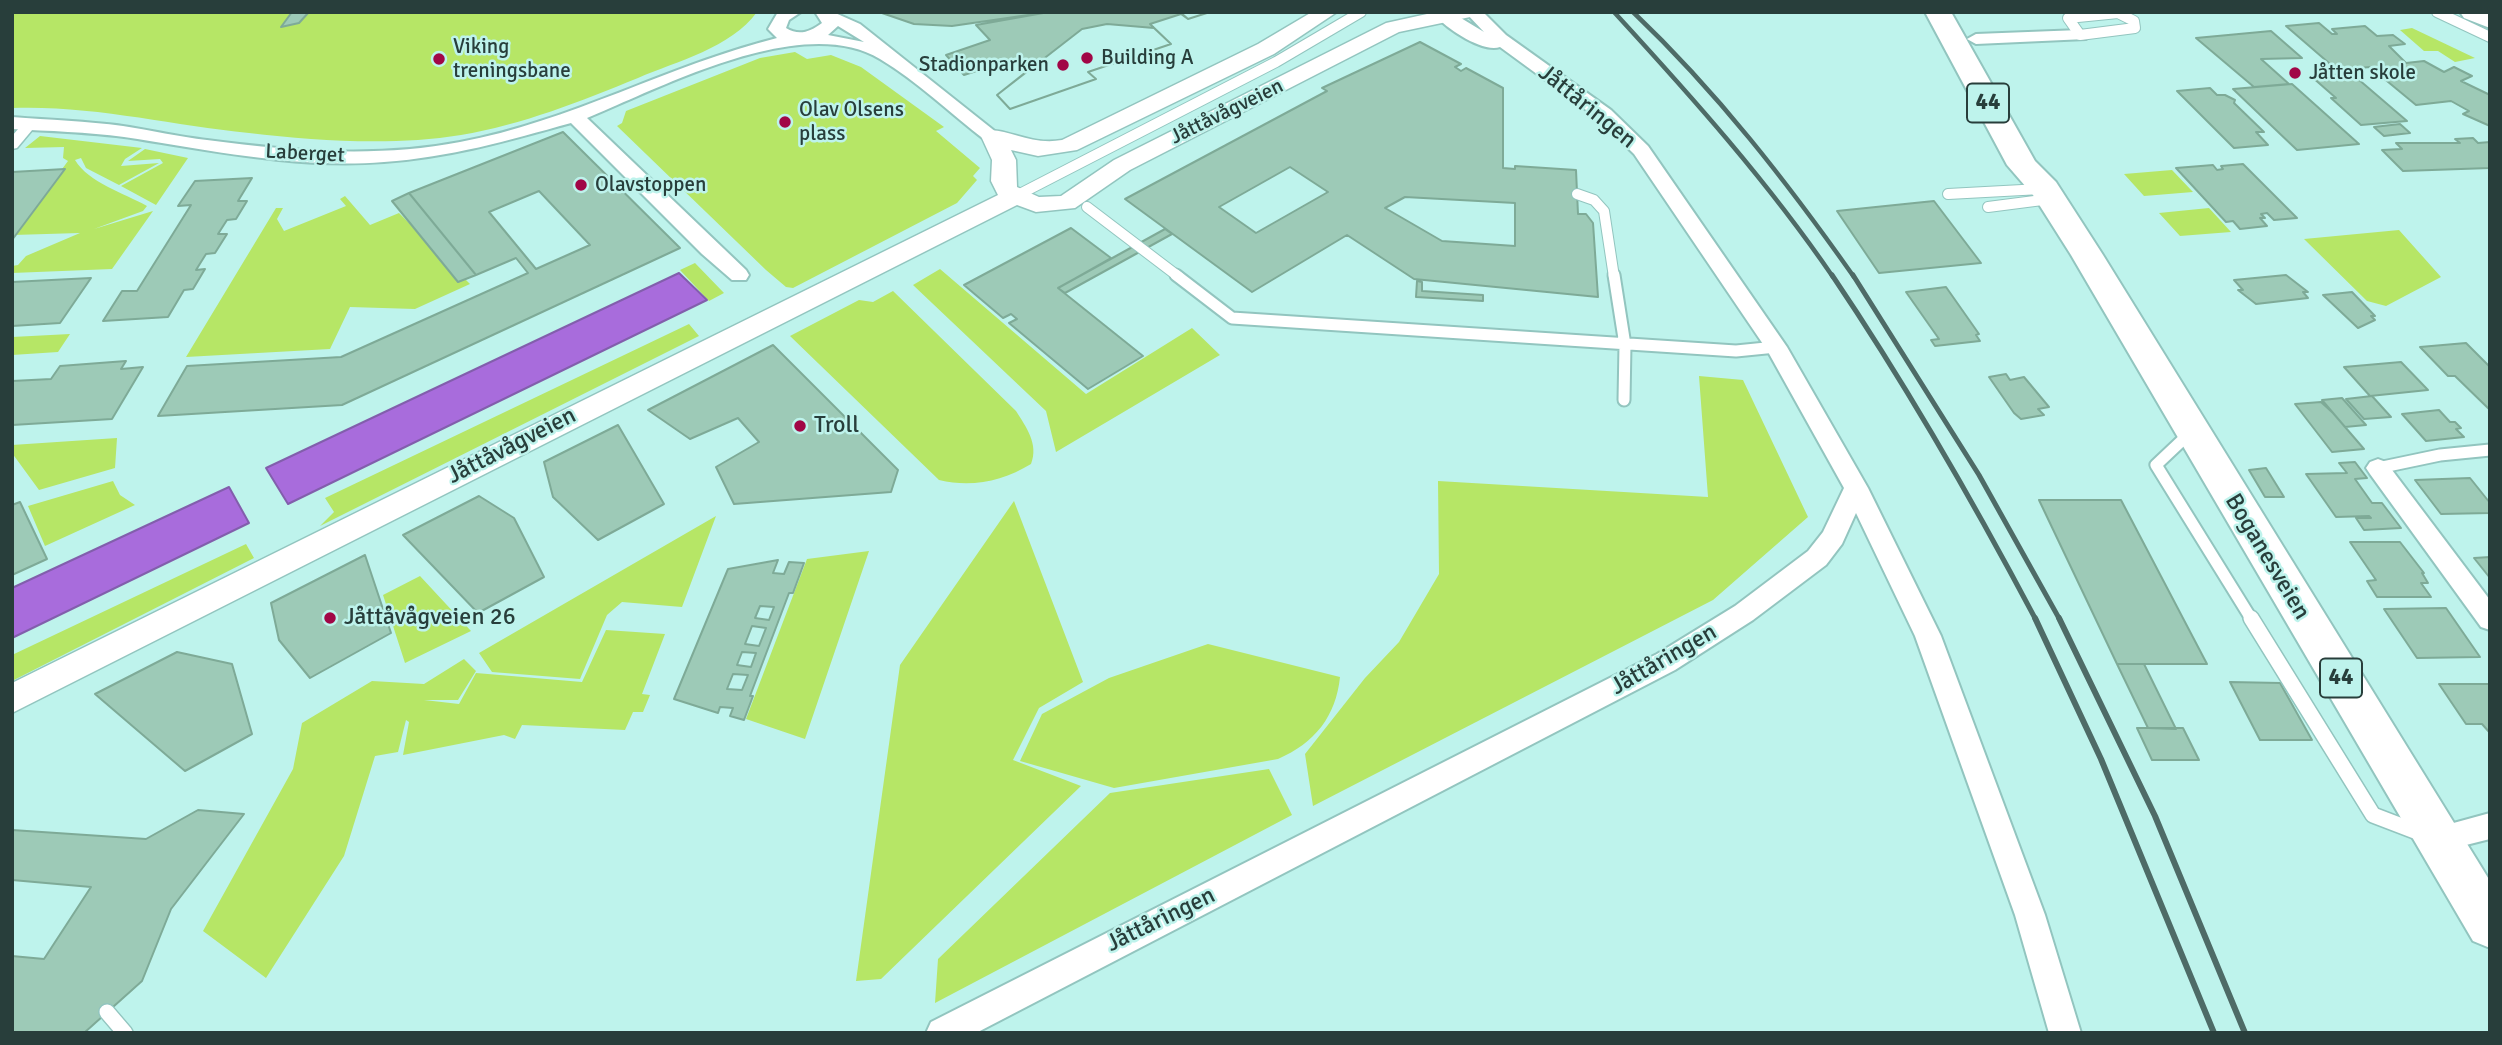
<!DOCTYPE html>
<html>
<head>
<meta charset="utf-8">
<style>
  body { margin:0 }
  #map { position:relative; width:2502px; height:1045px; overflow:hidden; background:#bef3ec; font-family:Signika,sans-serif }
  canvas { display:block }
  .frame { position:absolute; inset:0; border:14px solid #283e3b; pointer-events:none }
</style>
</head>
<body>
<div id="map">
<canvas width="2502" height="1045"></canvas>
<div class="frame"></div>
</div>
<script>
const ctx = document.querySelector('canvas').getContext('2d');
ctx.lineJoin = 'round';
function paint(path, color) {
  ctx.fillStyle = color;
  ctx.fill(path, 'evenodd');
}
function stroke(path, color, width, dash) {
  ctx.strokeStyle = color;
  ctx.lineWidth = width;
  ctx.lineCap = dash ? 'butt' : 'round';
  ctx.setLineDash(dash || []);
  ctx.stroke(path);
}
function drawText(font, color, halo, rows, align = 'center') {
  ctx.font = font + ' Signika,sans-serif';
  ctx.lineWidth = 5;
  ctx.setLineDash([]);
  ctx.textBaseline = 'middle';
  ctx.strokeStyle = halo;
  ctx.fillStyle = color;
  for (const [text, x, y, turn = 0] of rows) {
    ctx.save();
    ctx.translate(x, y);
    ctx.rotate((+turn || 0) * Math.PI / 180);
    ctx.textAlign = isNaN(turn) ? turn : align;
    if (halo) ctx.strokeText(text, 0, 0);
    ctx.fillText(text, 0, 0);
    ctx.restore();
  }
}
paint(new Path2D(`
  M12,12H757C731,48 677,61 638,78C581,101 522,125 461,135C393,146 318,141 249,133C170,125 92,105 12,108Z
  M2412,28L2475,58L2455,62L2438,51H2424L2400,30Z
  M795,52L807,59L831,55L861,67L944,127L936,131L980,168L973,176L977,180L957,203L793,288L786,287L766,270L617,126L622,123L626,111L760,58Z
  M40,136L142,148L125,159L121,166L159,163L119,185L86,168L81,158L75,160C89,183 124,193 147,206L143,211L94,229L153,211L112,269L12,273V266L18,265L26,256L80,233L13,235L68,161L63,158L64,147L25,148Z
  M145,149L188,158L156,205L121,186L163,163L160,159L128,161Z
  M2172,170L2193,192L2144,196L2124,174Z
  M345,196L370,225L399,213L470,284L415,309L350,307L330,349L186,357L276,208H283L277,219L284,231L346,206L340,199Z
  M2209,208L2231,232L2180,236L2159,213Z
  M2399,230L2441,277L2386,306L2367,301L2304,239Z
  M695,263L724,293L709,301L680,270Z
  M940,269L1086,394L1192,328L1220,355L1056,452L1046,411L913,285Z
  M893,291L1016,411C1026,427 1039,444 1031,464C1003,481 972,488 939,480L790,336L859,300L873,302Z
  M689,324L699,336L320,526L334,512L325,498Z
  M70,334L58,352L12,355V337Z
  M1699,376L1743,380L1808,517L1713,600L1313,806L1305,754L1365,678L1399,642L1439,574L1438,481L1708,497Z
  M117,438L115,468L39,490L12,453V445Z
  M113,481L120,495L135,505L45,546L28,506Z
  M1014,501L1083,682L1039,708L1013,760L1081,786L881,979L856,981L900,665Z
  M716,516L682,607L622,602L607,615L580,679L492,672L479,653Z
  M246,544L254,558L12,681V655Z
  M869,551L805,739L746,719L807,559Z
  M420,576L471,631L405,663L383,595Z
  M606,630L665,634L642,694L650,695L643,712H633L625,730L522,725L515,739L504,735L403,755L409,722L406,720L398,752L375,756L344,856L266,978L203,931L293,769L302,723L372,681L424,684L464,659L476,671L458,700H424L459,704L476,673L582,682Z
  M1208,644L1340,677C1336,716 1315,743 1278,759L1114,788L1020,761L1042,714L1109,678Z
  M1269,769L1292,815L935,1003L938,959L1110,793Z`), '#b6e666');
const water = new Path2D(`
  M679,273L707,300L288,504L266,468Z
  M229,487L249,523L12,638V588Z`);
paint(water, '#a86cdc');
stroke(water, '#825eac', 2);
const building = new Path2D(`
  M292,12H309L299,23L281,27Z
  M879,12H1049L952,26L914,24Z
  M1049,12H1210L1188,19L1181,14L1150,24L1171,44L1088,72L1096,79L1010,109L997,95L1026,72L1014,59L964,75L946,55L990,40L976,25Z
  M1180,12H1210L1188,19Z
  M2319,23L2332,34H2337L2332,29L2365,26L2377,36L2393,35L2405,44L2389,46L2406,63L2424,61L2444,72L2454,67L2472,76L2461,81L2490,95V126L2463,114L2469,111L2451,101L2416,105L2370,67L2337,70L2286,26Z
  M1107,24L1154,28L1171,44L1088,72L1096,79L1010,109L997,95L1082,29Z
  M2271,31L2302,58L2261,59L2289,84L2254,87L2196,38Z
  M1420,42L1461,64L1455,67L1461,71L1466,68L1503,88V168L1515,169V166L1576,170L1578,214H1586L1593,223L1598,297L1414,279L1347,235L1252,292L1125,199L1327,91L1322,88ZM1290,167L1328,192L1256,233L1219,207ZM1405,197L1515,203V246L1442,241L1385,208Z
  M2351,73L2407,121L2361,125L2331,98H2336L2312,77Z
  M2292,84L2359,144L2297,150L2233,89Z
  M2210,88L2217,95H2225L2235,100L2234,103L2264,132H2256L2268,145L2234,148L2177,91Z
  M2400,124L2410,133L2384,136L2374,127Z
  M563,132L680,248L342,405L158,416L187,366L341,357L528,273L516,258L476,275L409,193ZM539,191L590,245L536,269L489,212Z
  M2473,138L2478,143L2490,142V168L2403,171L2382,150L2402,149L2396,143H2460L2455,139Z
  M2243,164L2297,218L2274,220L2267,213L2261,214L2265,218H2260L2267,226L2240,229L2233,221L2226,222L2176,168L2213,165L2217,170L2223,169L2221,166Z
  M65,169L12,240V172Z
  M252,178L238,201H247L236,219L227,220L218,234H227L215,253L206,254L196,270L205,269L193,289L184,290L168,317L103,321L122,291H137L191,205L178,206L195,181Z
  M409,193L476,275L458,282L392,201Z
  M1934,201L1981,263L1879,273L1837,211Z
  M1071,228L1111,258L1058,288L1143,356L1088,389L1009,323L1017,319L1011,314L1003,318L964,285Z
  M1165,229L1172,234L1065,293L1058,288Z
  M2286,275L2308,292H2303L2308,298L2256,304L2238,290H2243L2234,280Z
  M91,278L60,323L12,326V282Z
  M1417,281L1422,282V291L1483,295V301L1416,297Z
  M1946,287L1979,334L1976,335L1980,341L1935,346L1931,340L1939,339L1906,292Z
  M2352,292L2375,316H2371L2375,320L2358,328L2323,295Z
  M2466,343L2490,367V410L2455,376H2448L2420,347Z
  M773,345L898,470L891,492L734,504L716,467L759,442L738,418L690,439L648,410Z
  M126,361L121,369L143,367L112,419L12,425V381L51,379L60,366Z
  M2401,362L2428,390L2370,396L2344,367Z
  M2006,374L2010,380L2024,377L2049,407L2038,409L2044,415L2021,419L2014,413L1989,377Z
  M2372,396L2391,417L2364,419L2346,399Z
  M2342,398L2366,425L2345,427L2322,400Z
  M2321,402L2333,413L2364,449L2332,452L2295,404Z
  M2439,410L2450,422H2455L2461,428L2456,429L2464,437L2426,441L2402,414Z
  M618,425L664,504L598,540L553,497L544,462Z
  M2355,462L2367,478L2355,479L2372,503H2382L2401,528L2364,530L2356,518H2371L2369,516L2336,517L2306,474L2347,473L2339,463Z
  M2266,468L2284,497H2265L2249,470Z
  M2470,478L2490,503V513L2441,514L2415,480Z
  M479,496L514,518L544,577L478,613L403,535Z
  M2039,500H2121L2207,664H2117Z
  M20,502L47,559L12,575V505Z
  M2350,542H2400L2424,573H2422L2428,583H2421L2431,597H2377L2367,581L2376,580Z
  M365,555L391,633L310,678L279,640L271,603Z
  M2490,557V578L2474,558Z
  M778,560L773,573L784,574L789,562L804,563L793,593H789L750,696H753L744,720L730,716L733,708L720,707L718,713L674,699L728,569ZM760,606L774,607L769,620L755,618ZM752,626L766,628L759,646L745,644ZM742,652L756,653L751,667L737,665ZM733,674L748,675L742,690L727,689Z
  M2446,608L2480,657L2417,658L2384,609Z
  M177,652L232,664L252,734L185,771L95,694Z
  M2117,664H2144L2176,729L2148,728Z
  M2230,682L2280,683L2312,740H2260Z
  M2439,684H2490V733L2482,724H2466Z
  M2137,728H2183L2199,760H2152Z
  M198,810L244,814L171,909L142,981L84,1033H12V956L44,959L91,887L12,880V830L146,839Z`);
paint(building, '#9dcab7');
stroke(building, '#7eaa97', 2);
const serviceFar2 = new Path2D(`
  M2437,12L2490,37
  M2118,13L2134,21L2135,28L2080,35L2068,18Z
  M1577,194L1594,200L1604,211L1614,277
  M1948,194L2041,189
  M1014,197L1276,62L1361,12
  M1087,207L1179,277
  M1988,207L2050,199`);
const serviceFar1 = new Path2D(`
  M1176,275L1232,318L1736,351L1776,347
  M1614,275L1625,345L1624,400
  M2191,432L2156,465L2252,620
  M2378,468L2440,455L2490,450`);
const service = new Path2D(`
  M2251,618L2373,815L2420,833
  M107,1012L125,1033`);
const pedestrian = new Path2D(`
  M31,119L38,123L17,148L12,149V136L26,120Z`);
const minor = new Path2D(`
  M778,12H801L789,20L786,28C799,36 810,32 822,23L815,12H833L860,24L1001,136L999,140H985C951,114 917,81 880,59C803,12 662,87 587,118L746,270L749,275L746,280H732L702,254L571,123C506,141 452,157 384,162C297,169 209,150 124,137C87,132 49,131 12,129V117C49,120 87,121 123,126C151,130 179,137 207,140C290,151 378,158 460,142C569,122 669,65 777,38L768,29ZM838,26L864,42L828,35Z
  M1439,12H1451L1484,32L1465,12H1483L1506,35L1611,110L1648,146L1787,347L1868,488L1941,636L2045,915L2081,1033H2049L2015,915L1915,636L1856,513L1842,544L1826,565L1753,620L1675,670L976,1033H926L931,1022L1657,654L1735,606L1808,551L1823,532L1844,488L1767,350L1634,154L1597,118L1500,47C1483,53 1447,29 1436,16Z
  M2080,30L2089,35L2086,39L1976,44L1967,39L1976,34Z
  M2378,459L2386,462L2490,600V630L2481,627L2370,474L2366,468L2370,462Z
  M2490,813V839L2438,852L2428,848L2423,839L2428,830Z`);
const tertiary = new Path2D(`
  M1312,12H1337L1274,54L1077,150L1038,156L1011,150L1016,160L1017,187L1039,197L1061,196L1114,160L1386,23L1436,12H1478L1475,16L1399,32L1130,170L1075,208L1036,212L1017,205L12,713V683L998,195L991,181L992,160L981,136L984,131C1005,126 1029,146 1062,140L1258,44Z`);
const primary = new Path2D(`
  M1925,12H1951L2035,161L2056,182L2103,255L2490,881V948L2473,941L2071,255L2033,195L2007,165Z
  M2460,12H2490V28L2464,18Z`);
stroke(serviceFar2, '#92c5bf', 12);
stroke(serviceFar1, '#92c5bf', 15);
stroke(service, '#92c5bf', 18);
stroke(pedestrian, '#92c5bf', 3);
stroke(minor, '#92c5bf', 4);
stroke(tertiary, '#92c5bf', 3);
stroke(primary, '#92c5bf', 4);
stroke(serviceFar2, '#fff', 10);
stroke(serviceFar1, '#fff', 11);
stroke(service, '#fff', 15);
paint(pedestrian, '#fff');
paint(minor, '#fff');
paint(tertiary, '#fff');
paint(primary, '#fff');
stroke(new Path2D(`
  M1614,12C1692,97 1768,182 1833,277
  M1633,12C1717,92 1787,182 1854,277`), '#4e6b67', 4.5);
stroke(new Path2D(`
  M1832,275C1907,386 1973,501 2036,620
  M1853,275L1979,475L2060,620`), '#4e6b67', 5);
stroke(new Path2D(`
  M2035,618L2101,759L2214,1033
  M2059,618L2155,816L2245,1033`), '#4e6b67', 6);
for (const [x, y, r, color] of [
  [1087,58,7,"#a10646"],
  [439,59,7,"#a10646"],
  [1063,65,7,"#a10646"],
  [2295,73,7,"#a10646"],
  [785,122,7,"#a10646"],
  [581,185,7,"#a10646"],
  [800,426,7,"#a10646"],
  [330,618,7,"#a10646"]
]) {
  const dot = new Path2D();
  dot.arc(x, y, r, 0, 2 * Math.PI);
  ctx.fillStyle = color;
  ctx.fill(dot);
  stroke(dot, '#bef3ec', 2.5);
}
drawText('21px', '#283e3b', '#bef3ec', [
  ["Viking",453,47],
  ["treningsbane",453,71],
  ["Building A",1101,58],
  ["Stadionparken",1049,65,"right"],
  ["Jåtten skole",2309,73],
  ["Olav Olsens",799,110],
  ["plass",799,134],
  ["Olavstoppen",595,185]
], 'left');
drawText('21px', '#283e3b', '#bef3ec', [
  ["Jåttåvågveien",1227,112,-26],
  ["Laberget",305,154,3]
]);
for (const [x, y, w] of [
  [1988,103,42],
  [2341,678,42]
]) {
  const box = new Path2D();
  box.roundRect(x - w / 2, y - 19.5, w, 39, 5);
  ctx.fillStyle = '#bef3ec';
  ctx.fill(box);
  stroke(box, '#283e3b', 2);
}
drawText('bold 23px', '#283e3b', null, [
  ["44",1988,103],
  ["44",2341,678]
]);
drawText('24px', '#283e3b', '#bef3ec', [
  ["Jåttåringen",1587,107,39],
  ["Jåttåvågveien",512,446,-27],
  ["Boganesveien",2267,557,59],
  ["Jåttåringen",1664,660,-30],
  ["Jåttåringen",1161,920,-26]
]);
drawText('24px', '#283e3b', '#bef3ec', [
  ["Troll",814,426],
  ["Jåttåvågveien 26",344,618]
], 'left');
</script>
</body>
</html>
